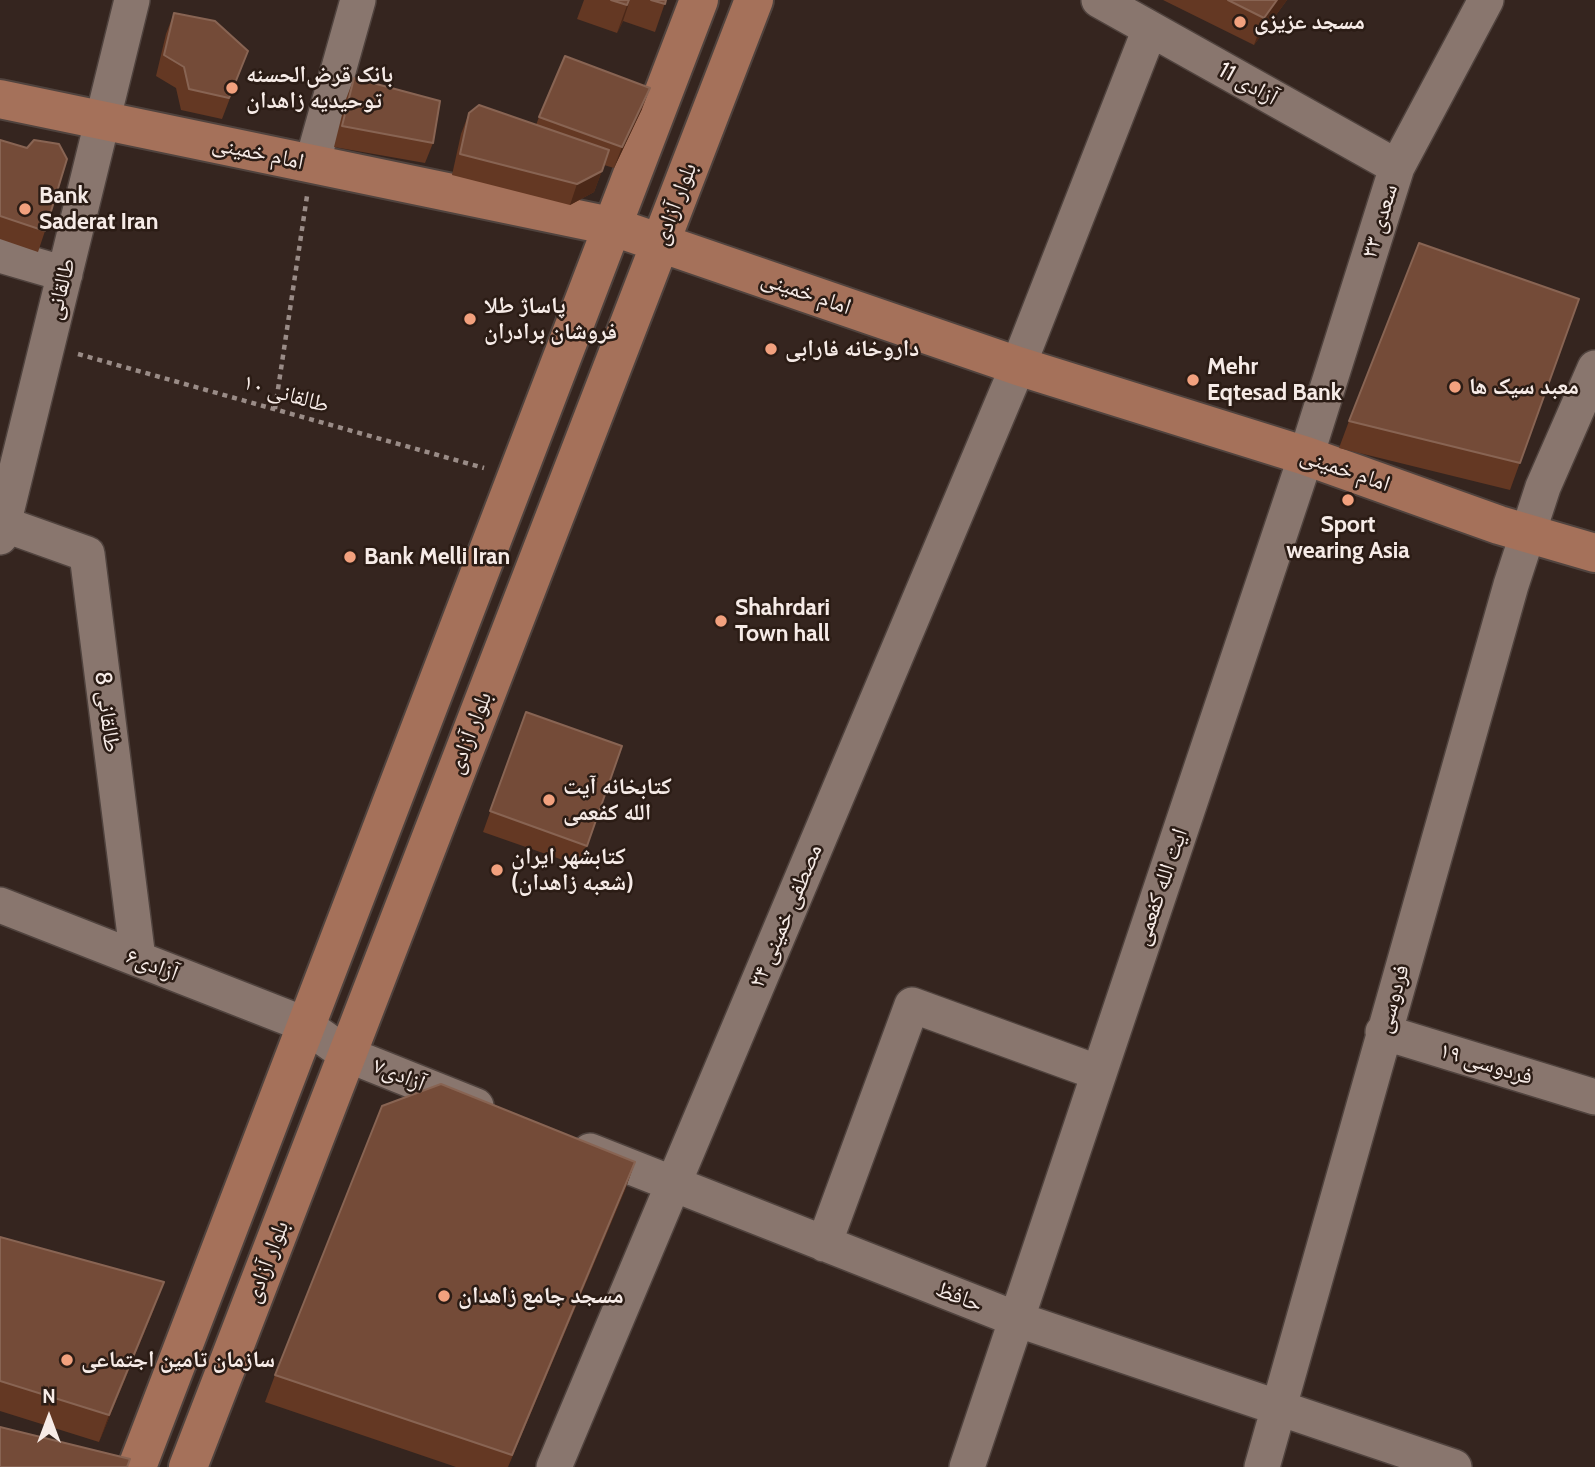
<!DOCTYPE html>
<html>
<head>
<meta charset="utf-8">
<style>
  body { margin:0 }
  #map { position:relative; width:1595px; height:1467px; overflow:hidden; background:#35251f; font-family:Cabin,sans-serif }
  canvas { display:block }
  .north { position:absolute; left:14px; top:1383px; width:70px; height:70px; -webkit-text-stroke:5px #2b1c15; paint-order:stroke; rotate:0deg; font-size:19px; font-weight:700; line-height:28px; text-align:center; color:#f6ebe7 }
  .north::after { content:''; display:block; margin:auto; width:24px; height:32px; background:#f6ebe7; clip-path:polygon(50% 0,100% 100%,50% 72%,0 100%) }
</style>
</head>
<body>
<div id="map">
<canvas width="1595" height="1467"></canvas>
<div class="north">N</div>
</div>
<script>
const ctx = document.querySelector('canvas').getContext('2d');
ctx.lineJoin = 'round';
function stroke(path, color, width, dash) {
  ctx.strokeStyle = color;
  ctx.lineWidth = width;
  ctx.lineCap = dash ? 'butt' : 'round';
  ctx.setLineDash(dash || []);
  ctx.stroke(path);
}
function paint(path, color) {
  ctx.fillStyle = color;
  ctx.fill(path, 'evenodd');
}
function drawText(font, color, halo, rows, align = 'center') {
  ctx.font = font + ' Cabin,"Noto Naskh Arabic",sans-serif';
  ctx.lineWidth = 5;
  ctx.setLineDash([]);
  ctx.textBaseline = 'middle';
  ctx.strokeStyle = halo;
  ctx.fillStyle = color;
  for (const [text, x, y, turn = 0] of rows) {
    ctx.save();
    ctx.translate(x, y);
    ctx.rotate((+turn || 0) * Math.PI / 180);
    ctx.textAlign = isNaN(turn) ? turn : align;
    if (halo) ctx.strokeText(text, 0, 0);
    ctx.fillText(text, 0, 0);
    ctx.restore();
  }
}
const minor = new Path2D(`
  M1099,0L1397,167
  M312,164L358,0
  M0,255L65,274
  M3,524L87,554L138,959
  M0,537L132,0
  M0,905L304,1024L346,1054L476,1106
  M1383,1032L1595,1097
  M590,1151L1016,1319L1454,1467
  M824,1244L912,1005L1099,1073
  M554,1467L1018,366L1150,29
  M967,1467L1306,456L1397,167L1486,0
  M1262,1467L1511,585L1543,487L1595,368`);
const major = new Path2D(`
  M0,99L611,226L1018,366L1306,456L1499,525L1595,553
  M137,1467L699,0
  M188,1467L754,0`);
stroke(minor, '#50433e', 38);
stroke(major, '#50433e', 42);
stroke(new Path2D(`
  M78,354L484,468
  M275,409L307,196`), '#9a8c87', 4.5, [5, 5]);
stroke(minor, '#89766e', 35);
stroke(major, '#a5715a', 38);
paint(new Path2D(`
  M584,0H666L655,32L623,21L617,33L577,19Z
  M1163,0H1287L1254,45Z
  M174,13L248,51L222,119L181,110L176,88L156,76L166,34Z
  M354,78L433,143L425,163L334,147L346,99Z
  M642,109L614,168L604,165L594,192L570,205L452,175L461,134L469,113L536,125L539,117Z
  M0,140L45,231L38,252L0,239Z
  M1579,299L1510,490L1339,448L1349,421Z
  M526,712L622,746L580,866L483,832Z
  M635,1162L625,1190L508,1467H456L265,1402L275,1375Z
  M0,1237L154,1309L99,1442L0,1411Z`), '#643823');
paint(new Path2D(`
  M629,0H630L623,21L617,33Z
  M1277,0H1287L1254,45L1264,18Z
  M650,88L642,109L614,168L622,147Z
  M602,171L594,192L570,205L577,184Z
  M635,1162L625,1190L507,1467L512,1455Z
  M164,1282L154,1309L99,1442L109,1415Z`), '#4b2818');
const building = new Path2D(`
  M611,0H629L627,5Z
  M651,0H666L665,4Z
  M1228,0H1277L1264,18Z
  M174,13L215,21L248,51L229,98L189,89L184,67L164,55Z
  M565,56L650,88L622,147L539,117Z
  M354,78L440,101L433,143L342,126Z
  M479,105L609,150L602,171L577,184L460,154L469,113Z
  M0,140L27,148L34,140L59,144L67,159L45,231L0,216Z
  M1419,243L1579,299L1520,463L1349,421Z
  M526,712L622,746L587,846L490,811Z
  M441,1084L635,1162L512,1455L275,1375L382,1106Z
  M0,1237L164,1282L109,1415L0,1381Z
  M0,1427L130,1459L127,1467H0Z`);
paint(building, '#744b38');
stroke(building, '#886453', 2);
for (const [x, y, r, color] of [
  [1240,22,7,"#f2a17e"],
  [232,88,7,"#f2a17e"],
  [25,209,7,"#f2a17e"],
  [470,319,7,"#f2a17e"],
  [771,349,7,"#f2a17e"],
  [1193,380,7,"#f2a17e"],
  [1455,387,7,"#f2a17e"],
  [1348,500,7,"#f2a17e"],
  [350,557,7,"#f2a17e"],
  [721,621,7,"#f2a17e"],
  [549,800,7,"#f2a17e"],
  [497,870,7,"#f2a17e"],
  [444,1296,7,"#f2a17e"],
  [67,1360,7,"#f2a17e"]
]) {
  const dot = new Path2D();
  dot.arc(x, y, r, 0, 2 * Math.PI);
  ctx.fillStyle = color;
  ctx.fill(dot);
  stroke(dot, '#2b1c15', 2.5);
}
drawText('bold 23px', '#f6ebe7', '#2b1c15', [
  ["مسجد عزیزی",1254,22],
  ["بانک قرض‌الحسنه",246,75],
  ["توحیدیه زاهدان",246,101],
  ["Bank",39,196],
  ["Saderat Iran",39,222],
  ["پاساژ طلا",484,306],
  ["فروشان برادران",484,332],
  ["داروخانه فارابی",785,349],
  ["Mehr",1207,367],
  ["Eqtesad Bank",1207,393],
  ["معبد سیک ها",1469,387],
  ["Sport",1348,525,"center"],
  ["wearing Asia",1348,551,"center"],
  ["Bank Melli Iran",364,557],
  ["Shahrdari",735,608],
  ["Town hall",735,634],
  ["کتابخانه آیت",563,787],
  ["الله کفعمی",563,813],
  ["کتابشهر ایران",511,857],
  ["(شعبه زاهدان)",511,883],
  ["مسجد جامع زاهدان",458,1296],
  ["سازمان تامین اجتماعی",81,1360]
], 'left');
drawText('23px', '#f6ebe7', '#2b1c15', [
  ["آزادی 11",1248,84,29],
  ["امام خمینی",258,153,12],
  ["بلوار آزادی",675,204,-69],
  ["سعدی ۳۳",1380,221,-73],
  ["طالقانی",61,289,-76],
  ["امام خمینی",806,293,19],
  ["طالقانی ۱۰",286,394,16],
  ["امام خمینی",1345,470,19],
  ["طالقانی 8",107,712,83],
  ["بلوار آزادی",470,733,-69],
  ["ایت الله کفعمی",1161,887,-71],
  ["مصطفی خمینی ۲۴",786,916,-67],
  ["آزادی۶",152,965,21],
  ["فردوسی",1393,999,-74],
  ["فردوسی ۱۹",1486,1064,17],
  ["آزادی۷",399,1075,22],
  ["بلوار آزادی",267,1262,-69],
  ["حافظ",959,1297,21]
]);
</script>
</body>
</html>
